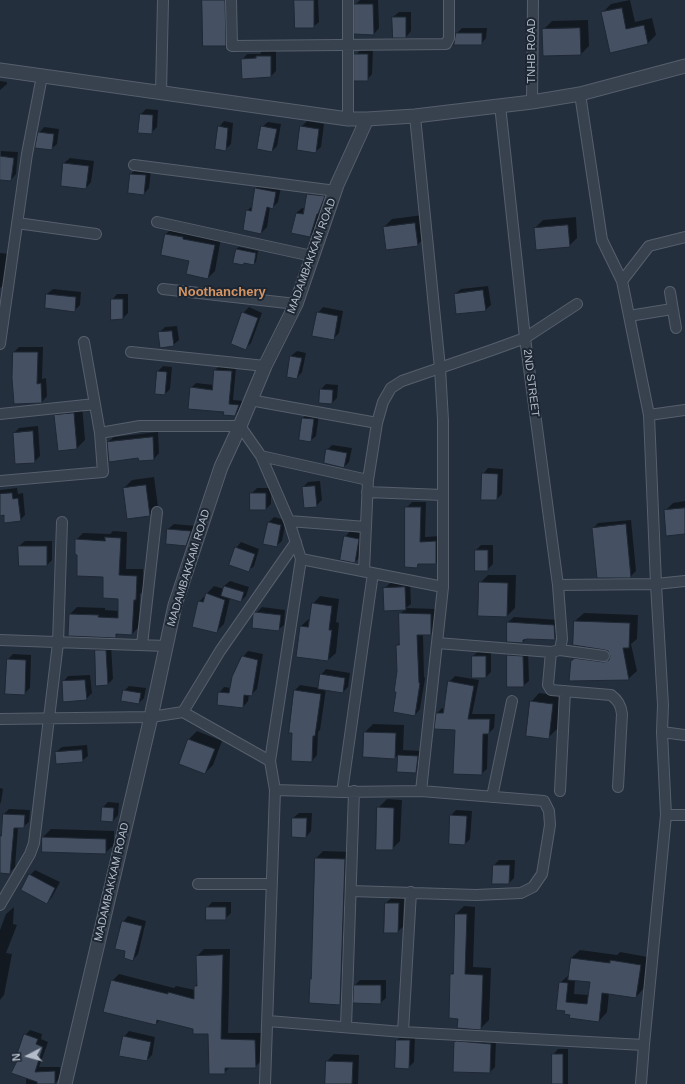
<!DOCTYPE html>
<html>
<head>
<meta charset="utf-8">
<style>
  body { margin:0 }
  #map { position:relative; width:685px; height:1084px; overflow:hidden; background:#242f3e; font-family:Arial,sans-serif }
  canvas { display:block }
  .north { position:absolute; left:8px; top:1036px; width:40px; height:40px; -webkit-text-stroke:3px #1d2633; paint-order:stroke; rotate:264deg; font-size:11px; font-weight:700; line-height:16px; text-align:center; color:#b4bcc9 }
  .north::after { content:''; display:block; margin:auto; width:14px; height:18px; background:#b4bcc9; clip-path:polygon(50% 0,100% 100%,50% 72%,0 100%) }
</style>
</head>
<body>
<div id="map">
<canvas width="685" height="1084"></canvas>
<div class="north">N</div>
</div>
<script>
const ctx = document.querySelector('canvas').getContext('2d');
ctx.lineJoin = 'round';
function paint(path, color) {
  ctx.fillStyle = color;
  ctx.fill(path, 'evenodd');
}
function stroke(path, color, width, dash) {
  ctx.strokeStyle = color;
  ctx.lineWidth = width;
  ctx.lineCap = dash ? 'butt' : 'round';
  ctx.setLineDash(dash || []);
  ctx.stroke(path);
}
function drawText(font, color, halo, rows, align = 'center') {
  ctx.font = font + ' Arial,sans-serif';
  ctx.lineWidth = 4;
  ctx.setLineDash([]);
  ctx.textBaseline = 'middle';
  ctx.strokeStyle = halo;
  ctx.fillStyle = color;
  for (const [text, x, y, turn = 0] of rows) {
    ctx.save();
    ctx.translate(x, y);
    ctx.rotate((+turn || 0) * Math.PI / 180);
    ctx.textAlign = isNaN(turn) ? turn : align;
    if (halo) ctx.strokeText(text, 0, 0);
    ctx.fillText(text, 0, 0);
    ctx.restore();
  }
}
paint(new Path2D(`
  M203,0H230V40L225,45Z
  M295,0H318L319,22L313,27Z
  M360,0H378L379,28L374,34L356,4Z
  M630,0L635,22L652,18L656,35L648,43L611,52L602,13L611,4Z
  M399,12H411V31L406,37L393,17Z
  M588,20L589,46L581,54L543,30L552,21Z
  M462,28H487L486,38L481,44L456,34Z
  M361,49H373L372,74L367,80L356,55Z
  M262,51H276V71L271,76L242,60L247,54H260Z
  M0,81L7,82V84L0,90Z
  M146,109L158,110L157,127L151,133L141,114Z
  M224,121L233,123L231,144L225,150L219,127Z
  M307,121L324,124L321,147L315,152L301,127Z
  M268,122L281,124L277,146L272,151L262,127Z
  M44,127L59,129L57,144L51,149L39,133Z
  M1,151L18,152L16,174L11,180L0,179Z
  M70,158L94,161L91,182L86,188L64,163Z
  M136,169L151,170L149,188L144,194L131,174Z
  M262,183L281,187L278,202L272,208L270,207L267,227L261,233L247,211L253,205L256,188Z
  M314,189L329,191L324,208L322,210L316,231L310,236L296,213L302,208L306,209L308,194Z
  M423,215L426,237L417,245L384,227L392,219Z
  M576,217L577,238L569,246L535,228L543,220Z
  M173,227L221,238L215,271L208,278L190,260L162,254L166,234Z
  M239,247L258,251L256,262L254,264L236,249Z
  M0,253L10,254L7,282L0,288Z
  M488,286L491,305L485,310L455,294L461,289Z
  M53,289L81,292L80,305L74,311L47,294Z
  M117,294H128V313L123,318L112,300Z
  M249,307L262,313L251,343L246,348L243,313Z
  M323,307L343,311L339,333L333,339L318,313Z
  M177,326L179,340L173,345L159,333L165,327Z
  M19,347H43L42,379L46,378L47,396L42,402L15,403L14,352Z
  M297,351L306,353L302,372L297,378L291,356Z
  M220,365L236,367L233,400L243,401L240,410L235,415L225,411L191,388L196,383L214,385L215,370Z
  M163,366L172,367L170,389L165,394L158,371Z
  M326,384L338,385L337,398L332,403L321,389Z
  M82,405L85,440L77,448L58,450L55,415L63,407Z
  M308,413L319,414L316,436L310,441L303,418Z
  M38,426L40,456L34,462L14,433L19,428Z
  M158,432L159,453L154,459L140,460L139,457L108,442L114,437Z
  M332,445L352,448L349,462L344,467L327,450Z
  M488,468L503,469L502,494L497,499L483,474Z
  M154,477L158,507L150,515L124,488L132,480Z
  M320,481L322,500L316,506L303,487L308,482Z
  M17,488L18,494L23,493L25,515L20,520L5,514L0,515V490Z
  M257,488H271V504L266,509L251,494Z
  M685,501V533L665,511L673,503Z
  M412,502H426L425,537L441,536V558L436,563H420L417,566L406,508Z
  M274,517L286,520L282,541L276,546L268,523Z
  M631,520L636,571L630,577L593,528L598,523Z
  M174,524L196,526L191,539L186,545L168,529Z
  M113,531L127,532L126,569H143V592L140,594L139,627L132,634H118L115,637L69,635L70,614L77,607L105,608V610L119,611V598L104,576L78,554L76,540L83,533L110,534Z
  M350,531L364,534L360,557L355,562L345,537Z
  M25,541H52V560L47,565L19,546Z
  M241,542L259,549L254,566L248,571L236,548Z
  M481,545H493V564L487,570L476,550Z
  M488,575H516L515,608L507,616L480,583Z
  M230,581L249,587L246,596L241,601L230,598L224,624L216,632L199,602L214,586L224,589V586Z
  M410,582L411,604L406,608L436,609V629L431,634H423L424,677L425,678L420,709L415,715L398,671L397,645L400,643V614L405,609L384,589L390,583Z
  M320,596L339,599L336,622L339,623L336,653L328,660L301,626L309,619H310L313,604Z
  M262,607L285,610L284,625L278,630L256,613Z
  M584,613L638,615L637,639L631,644L637,671L628,679L572,660L582,651L611,654L609,650L575,621Z
  M514,617L559,620L560,634L554,639H526L523,642L508,641V622Z
  M101,645H111L113,679L108,684L96,650Z
  M513,650L528,651L529,681L523,686L508,655Z
  M248,651L263,654L257,689L251,695L249,694L248,701L243,707L219,693L224,687L231,688L243,657Z
  M479,651H491V672L486,677H473V656Z
  M13,654L31,655L30,688L24,694L8,659Z
  M326,669L350,673L348,687L343,692L326,689L320,730L318,732L317,755L312,761L293,732H291L295,690L300,685L319,688L321,675Z
  M90,675L92,693L86,699L63,682L68,676Z
  M455,676L479,680L472,714H495L494,728L488,734L487,769L481,774L456,729L437,713L442,708H445L449,682Z
  M129,686L146,688L144,698L139,703L124,691Z
  M539,693L561,696L557,729L549,737L531,702Z
  M373,724L404,725L403,750L423,751L421,766L416,772L398,771L399,754L395,758L365,732Z
  M197,731L222,741L213,765L205,773L180,763L189,739Z
  M87,745L88,756L82,761L56,752L62,747Z
  M0,788L3,789L1,802L0,804Z
  M387,799L402,800L400,841L392,849L378,808Z
  M108,802L119,803L118,815L113,821L102,808Z
  M9,809L30,810L29,822L23,827H18L15,867L9,873L0,872V836L3,833L4,814Z
  M456,810L472,811L470,839L465,844L450,843L451,815Z
  M299,813H312L311,831L306,837L293,818Z
  M51,829L114,831V845L105,853L43,837Z
  M323,851L352,852L347,997L340,1004L310,1002L311,979L312,978L316,858Z
  M499,860H515L514,878L509,883L494,865Z
  M35,870L60,882L52,897L47,903L30,875Z
  M391,898H404L403,927L397,932H385L386,903Z
  M212,902H231V913L225,919L207,908Z
  M464,906L475,907L473,967L491,968L489,1020L481,1028L459,1018L451,974L454,972L456,914Z
  M14,907L13,924L17,925L6,953L12,954L4,995L0,1000V930L6,914Z
  M128,916L146,921L138,954L133,960L123,922Z
  M204,949H230L228,1033H262V1060L255,1067H230L224,1073L209,1034L160,1020L156,1024L112,981L119,974L174,988L176,986L195,990V986L198,983L197,956Z
  M580,950L617,955L620,952L648,957L644,988L636,997L609,993L607,1012L599,1021L571,1014L566,1010L560,983L570,974L571,958ZM575,980L591,982L589,995L574,994Z
  M360,980H386V998L380,1003L354,1002L355,985Z
  M30,1030L42,1034L41,1039L48,1042L39,1067H60V1078L54,1084H26V1077L14,1073L25,1035Z
  M129,1031L155,1037L152,1055L147,1060L124,1037Z
  M402,1035H415L414,1062L408,1068L397,1040Z
  M460,1037L496,1039L495,1067L490,1072L455,1042Z
  M558,1049H568V1084H551L553,1081V1055Z
  M334,1054L359,1055L358,1084H326L327,1061Z`), '#0007');
const building = new Path2D(`
  M202,0H225L226,46H203Z
  M294,0H314V28H295Z
  M354,4H373L374,35L354,34Z
  M622,8L626,29L644,25L648,44L610,53L601,12Z
  M392,17H406V38H393Z
  M580,28L581,55L543,56L542,29Z
  M456,33H482V45H454Z
  M354,54H368V81H354Z
  M256,56H271V77L242,79L241,59L256,58Z
  M140,114L153,115L152,134L138,133Z
  M218,126L228,128L226,151L215,149Z
  M261,126L277,129L272,152L257,149Z
  M300,126L319,129L316,153L297,150Z
  M38,132L54,134L52,150L35,148Z
  M0,156L14,158L11,181L0,180Z
  M63,163L89,166L86,189L61,186Z
  M130,174L146,175L144,195L128,193Z
  M255,188L276,192L273,209L267,207L261,234L243,230L246,210L251,211Z
  M307,194L325,196L318,214H317L310,237L291,233L296,213L303,214Z
  M415,223L418,246L386,250L383,227Z
  M568,225L570,247L536,250L534,228Z
  M165,234L183,237V239L215,245L208,279L186,274L189,261L161,255Z
  M236,249L256,253L254,265L244,263L243,265L233,263Z
  M483,290L486,311L456,314L454,294Z
  M46,294L76,297L75,312L45,308Z
  M111,299H123V319L111,320Z
  M242,312L258,318L246,350L231,344Z
  M317,312L338,316L334,340L312,336Z
  M172,331L174,346L160,348L158,332Z
  M13,352H38L37,384L41,383L42,403L14,404L12,378Z
  M290,356L302,358L297,379L287,377Z
  M214,370L232,371L229,404L239,405L235,416L223,415L224,412L188,409L190,387L212,390Z
  M157,371L167,372L165,395L155,394Z
  M320,389L333,390L332,404L319,403Z
  M74,413L77,449L58,451L54,415Z
  M302,418L314,419L311,442L299,440Z
  M33,431L35,463L15,464L13,433Z
  M153,437L154,460L139,461L138,458L109,462L107,442Z
  M326,449L347,453L344,468L324,463Z
  M482,473L498,474L497,500H481Z
  M146,485L150,516L127,519L123,488Z
  M315,486L317,507L304,508L302,487Z
  M12,493L13,499L18,498L21,521L4,523V515L0,516V494Z
  M250,493H266V510H250Z
  M405,507H421L420,542L436,541V564H418L417,568L405,567Z
  M685,508V534L666,536L664,510Z
  M268,522L281,525L277,547L263,544Z
  M626,524L631,578H597L592,528Z
  M167,529L191,531L186,546L166,544Z
  M344,536L359,539L355,563L340,560Z
  M105,537L121,538L119,575L137,576L136,600H134L132,635L116,634V638L68,636L69,614L99,615L98,617L118,618V599L103,598V577L77,576V555L75,554V539L105,541Z
  M18,546H47V566H19Z
  M235,547L255,554L249,572L229,565Z
  M475,550H488V571H475Z
  M479,582L508,583L507,617L478,616Z
  M224,586L244,592L241,602L221,596Z
  M405,587L406,610L384,611L383,588Z
  M206,593L225,600L217,633L192,627L198,601L203,602Z
  M312,603L332,606L329,630H332L328,661L296,657L300,626L308,627Z
  M255,612L281,615L279,631L252,628L253,614Z
  M399,613L431,614V635H417L419,683H420L415,716L393,712L396,692H394L397,671L396,645H399Z
  M574,621L630,623L629,648H623L629,680L569,681L571,660H573V658L604,662L609,660L610,656L608,651L605,650L573,645Z
  M507,622L554,625L555,640L527,639L523,640V643L507,642Z
  M95,650H106L108,685L96,686Z
  M507,655L523,656L524,687H507Z
  M242,656L258,660L252,696L244,695L243,708L217,705L218,692L229,693L232,677Z
  M472,656H486V678H472Z
  M7,659L26,660L25,695L5,694Z
  M320,674L345,678L343,693L318,689Z
  M85,680L87,700L63,702L62,681Z
  M448,681L474,686L468,719H490L489,734H483L482,775L453,774L455,730L434,729L436,713H443Z
  M123,690L141,693L139,704L121,701Z
  M294,690L321,694L315,736H313L312,762L291,761L292,733H289Z
  M530,701L553,704L549,739L526,736Z
  M364,732L396,733L395,759L363,757Z
  M188,739L215,749L205,774L179,764Z
  M82,750L83,762L56,764L55,752Z
  M398,755L418,756L416,773L397,772Z
  M102,807L114,808L113,822L101,821Z
  M377,807L394,808L393,850H376Z
  M3,814L25,815L24,828H14L10,874L0,873V836H1Z
  M450,815L467,816L465,845L449,844Z
  M292,818H307L306,838L292,837Z
  M42,837L106,839V854L42,852Z
  M315,858L345,859L340,1005L309,1003L310,978L311,979Z
  M493,865H510L509,884H492Z
  M29,874L55,888L47,904L21,890Z
  M385,903H399L398,933H384Z
  M206,907H226V920H206Z
  M455,914H467L465,974L483,975L481,1030L457,1028L458,1019L449,1018L450,974H453Z
  M122,921L142,926L133,961L124,958L125,951L115,949Z
  M223,955L221,1039L255,1040L256,1068H225V1074H209L208,1034H193V1029L157,1020L156,1025L103,1012L111,980L168,994V992L194,999V986H197L196,956Z
  M571,958L610,963V960L641,965L636,998L602,993L599,1022L569,1018L570,1015L564,1014L565,1011L556,1010L559,982L568,983L566,1002L587,1004L590,982L568,980Z
  M354,985H381V1004L353,1003Z
  M24,1034L38,1039L36,1044L43,1047L35,1072L55,1071V1084H37V1082L11,1073L17,1061H15Z
  M123,1036L151,1042L147,1061L119,1056Z
  M396,1040H410L409,1069L395,1068Z
  M457,1041L491,1044L490,1073L453,1072L454,1042Z
  M552,1054H563V1084H552Z
  M326,1061L353,1062L352,1084H325Z`);
paint(building, '#455162');
stroke(building, '#1f2835', 1);
const minor = new Path2D(`
  M231,0L232,46L446,44L449,38V0
  M348,0V119
  M161,93L163,0
  M580,94L602,240L622,281L649,415L656,584L663,705L662,732L666,815L644,1045L641,1084
  M532,102L533,0
  M415,116L440,368L443,420V587L421,791
  M134,165L336,191
  M157,222L312,256
  M17,223L96,234
  M622,281L649,246L685,237
  M163,289L296,304
  M670,292L676,328
  M629,316L672,309
  M0,344L27,154L42,76
  M131,352L265,366
  M250,400L377,423L383,402L391,388L402,381L492,350L525,338L577,304
  M0,414L95,404
  M649,415L685,410
  M100,433L140,426H240L261,456L289,521L301,559L443,587
  M261,456L368,480
  M0,481L103,472L100,433L84,342
  M367,492L443,495
  M289,521L366,527
  M364,571L368,480L377,423
  M558,585L656,584L685,581
  M0,640L166,646
  M437,643L551,652L560,650L562,639L558,585L525,338L500,105
  M142,645L157,512
  M560,650L604,656
  M551,652L548,685L551,690L611,695C618,700 621,705 622,714L618,787
  M183,712L220,651L296,542
  M0,719L151,717L183,712L270,761L275,790L265,1084
  M662,732L685,735
  M270,761L301,559
  M275,790L342,792L421,791L544,801L549,811L550,825L542,874L533,887L521,893L476,895L351,891
  M560,791L565,691
  M342,792L373,573
  M492,797L512,701
  M666,815H685
  M198,884H272
  M0,905L30,854L34,843L58,643L62,522
  M268,1021L403,1032L644,1045
  M346,1027L354,791
  M403,1032L411,892`);
const tertiary = new Path2D(`
  M0,70L348,119H367L415,116L532,102L580,94L685,66
  M65,1084L151,717L175,605L221,467L240,426L265,366L296,304L337,185L367,119`);
stroke(minor, '#565f6c', 12);
stroke(tertiary, '#565f6c', 15);
stroke(minor, '#38414e', 10);
stroke(tertiary, '#38414e', 13);
drawText('11px', '#b4bcc9', '#1d2633', [
  ["TNHB ROAD",532,51,-90],
  ["MADAMBAKKAM ROAD",312,256,-70],
  ["2ND STREET",531,383,83],
  ["MADAMBAKKAM ROAD",189,568,-73],
  ["MADAMBAKKAM ROAD",112,882,-77]
]);
drawText('bold 13px', '#d59563', '#1d2633', [
  ["Noothanchery",222,292]
]);
</script>
</body>
</html>
